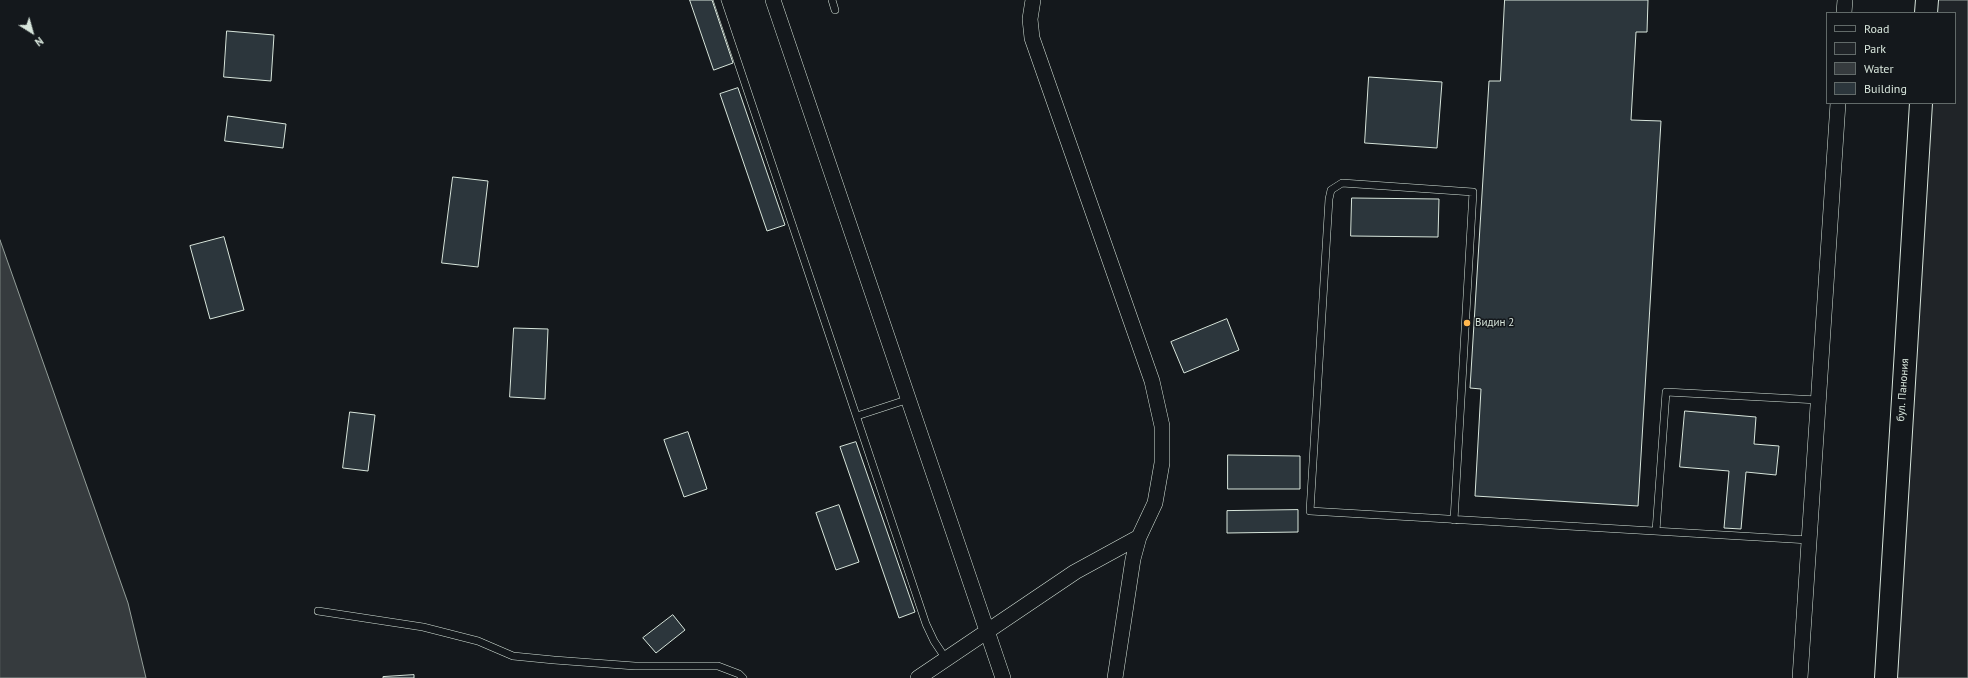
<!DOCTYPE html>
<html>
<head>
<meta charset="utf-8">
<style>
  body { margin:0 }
  #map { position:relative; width:1968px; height:678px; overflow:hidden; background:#14181c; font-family:"PT Sans",sans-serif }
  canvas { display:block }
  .legend { position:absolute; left:1826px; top:12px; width:130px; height:92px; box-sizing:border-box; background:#14181c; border:1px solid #626a69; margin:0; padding:5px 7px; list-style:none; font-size:12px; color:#d8e6dc }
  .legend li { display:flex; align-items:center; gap:8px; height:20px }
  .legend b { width:20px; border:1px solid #626a69 }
  .north { position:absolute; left:12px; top:12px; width:40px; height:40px; -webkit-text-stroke:3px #14181c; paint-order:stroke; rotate:143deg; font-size:11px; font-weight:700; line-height:16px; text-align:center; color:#d8e6dc }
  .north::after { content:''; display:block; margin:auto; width:14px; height:18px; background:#d8e6dc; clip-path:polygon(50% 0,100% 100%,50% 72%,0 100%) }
</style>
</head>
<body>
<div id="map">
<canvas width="1968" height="678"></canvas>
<ul class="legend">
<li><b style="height:5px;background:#14181c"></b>Road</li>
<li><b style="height:11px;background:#202428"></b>Park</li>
<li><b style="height:11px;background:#363b3e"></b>Water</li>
<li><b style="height:11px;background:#2c363c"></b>Building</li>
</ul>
<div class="north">N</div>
</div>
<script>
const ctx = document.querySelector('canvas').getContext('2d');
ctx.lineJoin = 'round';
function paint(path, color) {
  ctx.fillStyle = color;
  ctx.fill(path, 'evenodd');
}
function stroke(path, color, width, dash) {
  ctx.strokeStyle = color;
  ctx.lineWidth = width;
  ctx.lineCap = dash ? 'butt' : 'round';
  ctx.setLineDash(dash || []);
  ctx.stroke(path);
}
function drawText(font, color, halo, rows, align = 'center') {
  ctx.font = font + ' "PT Sans",sans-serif';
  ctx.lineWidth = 3;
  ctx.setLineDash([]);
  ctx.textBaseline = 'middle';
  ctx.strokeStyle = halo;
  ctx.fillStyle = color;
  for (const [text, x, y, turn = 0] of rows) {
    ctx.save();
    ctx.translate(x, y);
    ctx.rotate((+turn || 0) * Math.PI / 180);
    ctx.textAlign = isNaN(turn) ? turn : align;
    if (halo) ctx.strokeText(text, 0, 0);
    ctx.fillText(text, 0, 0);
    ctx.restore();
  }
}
const green = new Path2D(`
  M1927,0H1968V678H1886L1921,103H1955V13H1926Z`);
paint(green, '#202428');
stroke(green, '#939e99', 1);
const water = new Path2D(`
  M0,240L128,603L146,678H0Z`);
paint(water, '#363b3e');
stroke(water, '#939e99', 1);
const building = new Path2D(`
  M690,0H712L733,63L714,70Z
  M1505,0H1648L1647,32H1636L1631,120L1661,121L1638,506L1475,496L1481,389L1470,388L1489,81H1500Z
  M227,31L274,35L271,81L224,77Z
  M1369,77L1442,82L1437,148L1365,143Z
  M738,88L785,225L767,231L720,94Z
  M228,116L286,124L283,148L225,141Z
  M453,177L488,181L478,267L442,263Z
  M1352,198L1439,199L1438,237L1351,236Z
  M224,237L244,310L210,319L190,246Z
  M1227,319L1239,350L1184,373L1171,342Z
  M514,328L548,329L545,399L510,397Z
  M1685,411L1756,417L1754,444L1779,446L1776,475L1746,472L1741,529L1724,528L1729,471L1680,467Z
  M350,412L375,415L368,471L343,468Z
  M688,432L707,489L684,497L664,440Z
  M856,442L915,612L899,618L840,447Z
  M1228,455L1300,456V489H1228Z
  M839,505L859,562L836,570L816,513Z
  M1298,510V532L1227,533V511Z
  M673,615L685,630L656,653L643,638Z
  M414,675V678H383V677Z`);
paint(building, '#2c363c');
stroke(building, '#d8e6dc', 1);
const lane = new Path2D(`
  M717,0L926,624L934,641L946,659
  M832,0L835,10
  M857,416L909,399
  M1454,520L1473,192L1342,183L1331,190L1329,199L1310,511L1809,540
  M1656,531L1666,392L1818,400
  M318,611L423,627L478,641L513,656L554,660L635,666H718L739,674L743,678`);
const street = new Path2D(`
  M773,0L1003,678
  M1033,0L1030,19L1032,38L1152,381L1162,426V463L1155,503L1139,537
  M1844,13L1845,0
  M918,678L1075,572L1139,537L1133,559L1115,678
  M1800,678L1838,103`);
const primary = new Path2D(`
  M1926,13L1927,0
  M1886,678L1921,103`);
stroke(lane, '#d8e6dc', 8);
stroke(street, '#d8e6dc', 16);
stroke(primary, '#d8e6dc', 24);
stroke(lane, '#14181c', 7);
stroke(street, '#14181c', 15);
stroke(primary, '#14181c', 22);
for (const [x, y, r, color] of [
  [1467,323,4,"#ffb74d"]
]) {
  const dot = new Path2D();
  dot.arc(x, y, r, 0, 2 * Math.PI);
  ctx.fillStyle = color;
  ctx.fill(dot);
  stroke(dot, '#14181c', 1.5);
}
drawText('11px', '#d8e6dc', '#14181c', [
  ["Видин 2",1475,323]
], 'left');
drawText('11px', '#d8e6dc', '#14181c', [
  ["бул. Панония",1903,390,-86]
]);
</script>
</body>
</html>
